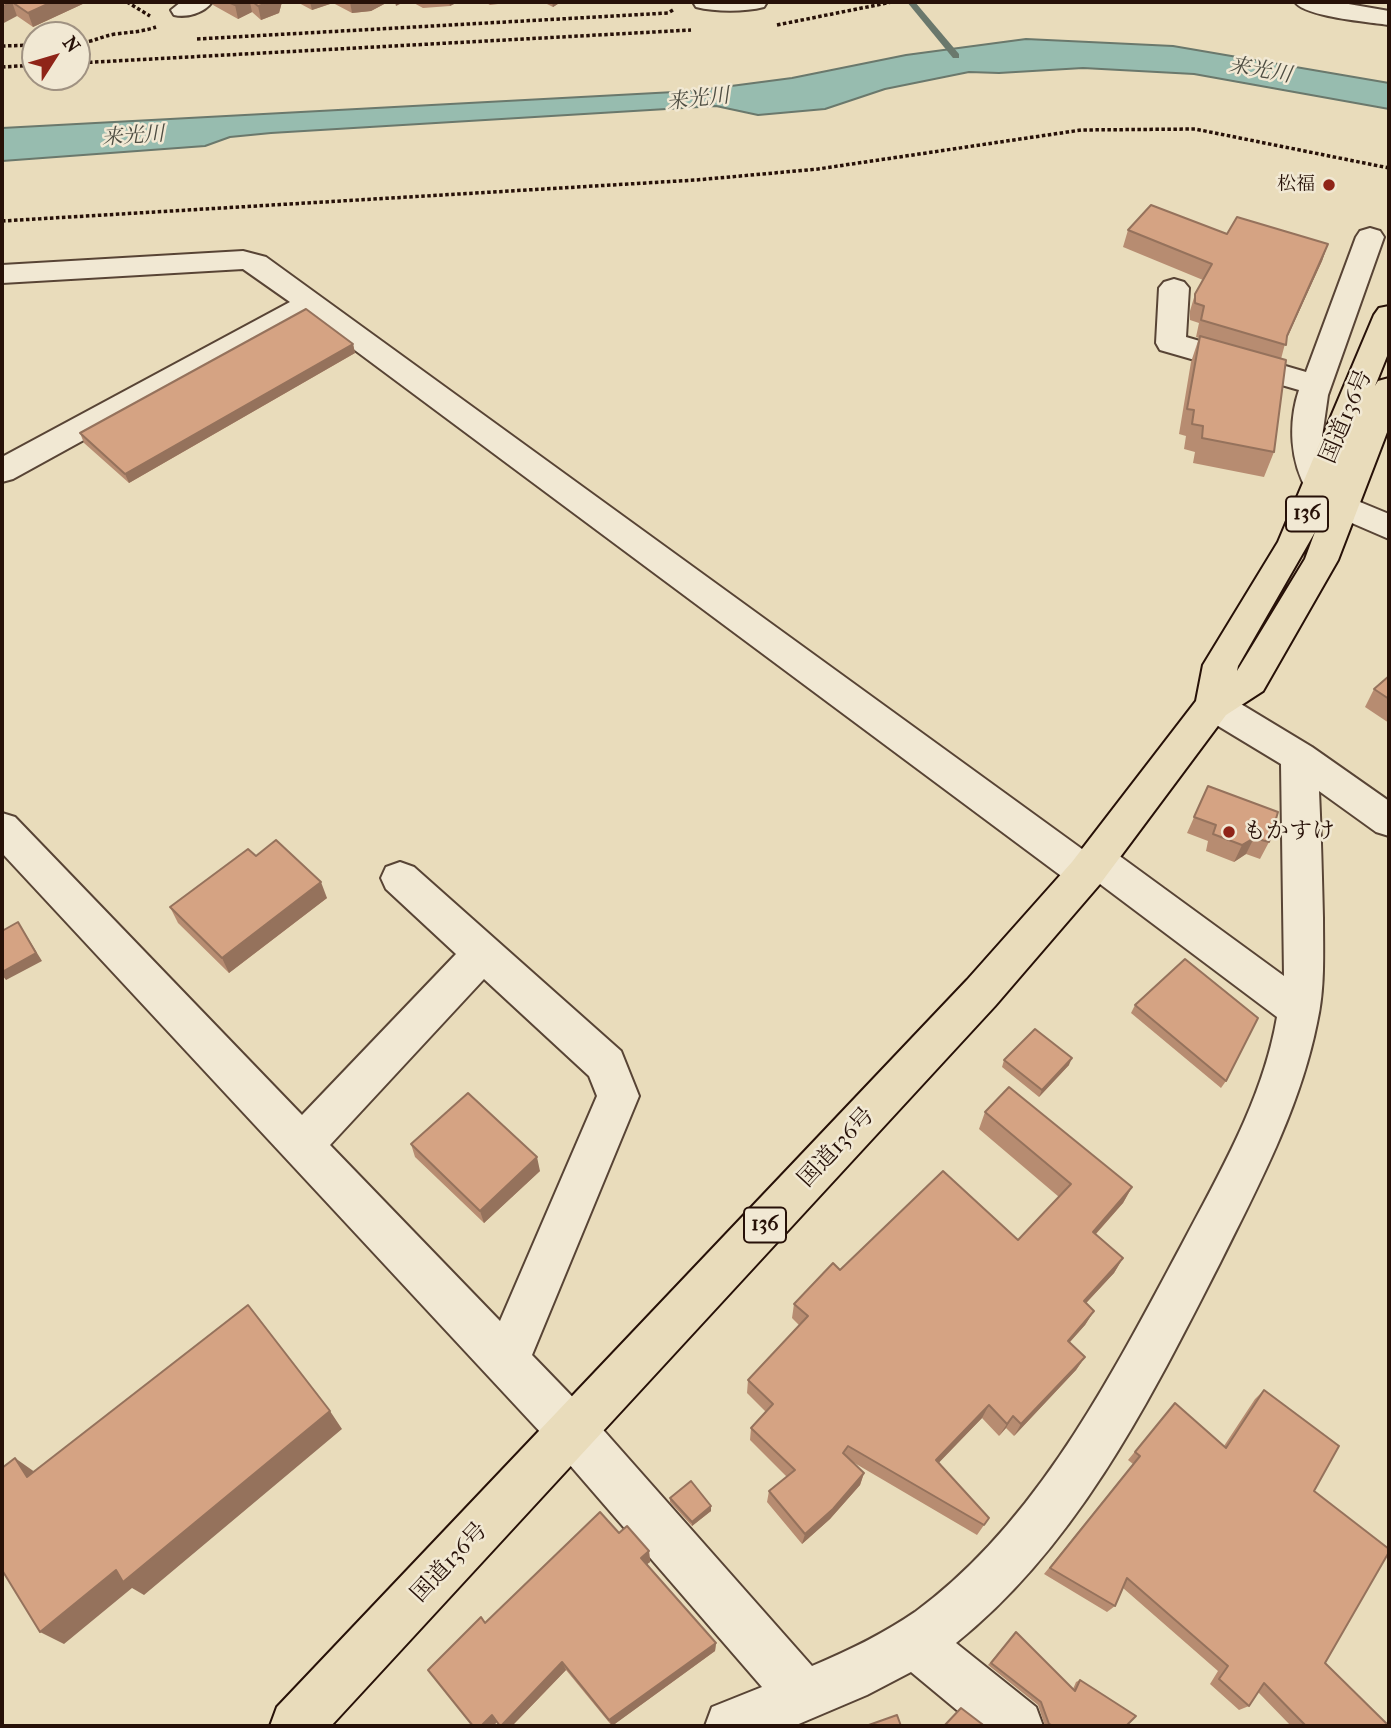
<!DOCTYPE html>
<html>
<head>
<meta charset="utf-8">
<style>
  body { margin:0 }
  #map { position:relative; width:1391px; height:1728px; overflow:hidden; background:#e9dcbb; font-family:"IM FELL French Canon",serif }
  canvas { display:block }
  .frame { position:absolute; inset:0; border:4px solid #271108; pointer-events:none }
  .north { position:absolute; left:21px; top:21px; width:70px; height:70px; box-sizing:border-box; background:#f1e8d3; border:2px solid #a09282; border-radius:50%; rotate:53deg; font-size:19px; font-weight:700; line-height:28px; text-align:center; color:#271108 }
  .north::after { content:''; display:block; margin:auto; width:24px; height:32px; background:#8f2418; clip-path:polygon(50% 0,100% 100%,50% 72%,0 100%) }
</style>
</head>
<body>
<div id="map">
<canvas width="1391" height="1728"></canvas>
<div class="frame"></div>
<div class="north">N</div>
</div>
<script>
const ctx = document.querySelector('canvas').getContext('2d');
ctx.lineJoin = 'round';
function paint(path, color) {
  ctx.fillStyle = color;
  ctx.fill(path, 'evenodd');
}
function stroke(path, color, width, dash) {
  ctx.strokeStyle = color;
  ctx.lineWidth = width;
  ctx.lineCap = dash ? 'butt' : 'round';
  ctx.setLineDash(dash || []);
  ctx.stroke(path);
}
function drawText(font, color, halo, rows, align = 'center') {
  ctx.font = font + ' "IM FELL French Canon","Noto Serif JP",serif';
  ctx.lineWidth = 5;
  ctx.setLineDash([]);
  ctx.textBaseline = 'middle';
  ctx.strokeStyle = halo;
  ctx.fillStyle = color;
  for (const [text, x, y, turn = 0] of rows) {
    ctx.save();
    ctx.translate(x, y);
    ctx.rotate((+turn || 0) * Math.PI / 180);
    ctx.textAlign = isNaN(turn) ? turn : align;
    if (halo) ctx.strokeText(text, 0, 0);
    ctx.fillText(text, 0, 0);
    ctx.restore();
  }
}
const water = new Path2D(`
  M1026,39L1173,46L1389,83V109L1194,74L1083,68L999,73L969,72L885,89L825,109L758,115L716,106L271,133L230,137L205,146L2,161V128L693,91L792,78L906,55Z`);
paint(water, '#97bcaf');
stroke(water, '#6a786c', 2);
paint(new Path2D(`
  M907,2H915L959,54V58H953Z`), '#6a786c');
const minor = new Path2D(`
  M181,2H212C204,13 187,18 174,15L171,10Z
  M693,2H767L764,7C744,12 716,12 696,7Z
  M1295,2H1337L1389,11V25C1370,22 1305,17 1295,2Z
  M1370,228L1380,231L1384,237L1328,395L1322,437L1335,484L1330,492L1319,495L1308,492C1290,462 1288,423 1299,390L1160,350L1156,343L1159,288L1164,282L1174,279L1184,282L1189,288L1186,337L1306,372L1356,237L1360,231Z
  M243,251L266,257L1082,849L1096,844L1110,849L1284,976L1281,764L1200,715L1195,705L1200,695L1213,691L1226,695L1312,747L1389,801V836L1376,832L1319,791C1321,833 1322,876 1323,918C1323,954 1325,988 1317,1023C1300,1108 1258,1187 1220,1263C1150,1400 1078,1545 956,1643L1036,1707L1043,1726H976L911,1672L867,1695L794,1726H705L712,1707L762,1687L556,1449L2,853V813L15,817L302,1115L456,954L386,889L381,878L386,867L400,862L414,867L621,1051L639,1096L532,1355L590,1415L812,1666C848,1651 883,1634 915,1612C1037,1523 1111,1376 1181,1246C1219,1174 1263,1099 1277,1017L1100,884L1086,889L1072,884L309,316L13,479L2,482V457L290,302L243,269L2,283V265ZM484,979L589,1076L597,1096L500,1321L330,1145Z
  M1343,495L1389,514V539L1331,514L1327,506L1331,498Z`);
const highway = new Path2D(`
  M1389,306V351L1375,386L1378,381L1389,378V427L1338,560L1263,691L1226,715L1100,884L995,1006L331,1726H270L277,1707L967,980L1072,862L1196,701L1203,665L1278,542L1374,315L1379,308ZM1315,532L1305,559L1237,671L1238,666Z`);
stroke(minor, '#584435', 4);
stroke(highway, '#271108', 4);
stroke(new Path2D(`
  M127,2L150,16
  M777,25L892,2
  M197,39L668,13L673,10
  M77,43C95,42 101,36 116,34C130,32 142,32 156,27
  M2,46L35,45
  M77,63L691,30
  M2,67L35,65
  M2,221L696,180L818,169L1081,130L1195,129L1389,168`), '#271108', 3.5, [3.5, 2.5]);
paint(minor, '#f1e8d3');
paint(highway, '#e9dcbb');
paint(new Path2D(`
  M2,2H87L33,27L17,16Z
  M212,2H282L279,13L261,20L252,12L238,19L213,5Z
  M297,2H388L371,11L352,13L333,3L312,10Z
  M412,2H458L450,6L423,8Z
  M485,2H522L517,4L514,2L490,5Z
  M543,2H561L553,7Z
  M1128,230L1227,234L1328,244L1322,261L1286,340L1281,359L1274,452L1264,477L1193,463L1195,452L1184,449L1186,436L1179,434L1191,362L1199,338L1196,337L1199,323L1190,320V311L1195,294L1203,280L1123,247Z
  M353,344L355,353L129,483L84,443L80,433Z
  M1389,676V723L1365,707L1374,689Z
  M1208,786L1269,842L1260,859L1246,854L1234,862L1206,851L1208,841L1187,833Z
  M256,856L327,898L229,973L178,923L170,907Z
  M1135,1005L1226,1081L1221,1088L1131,1013Z
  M1004,1060L1069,1065L1039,1097L1002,1067Z
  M985,1112L1132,1187L1123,1203L1096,1234L1123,1258L1114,1273L1086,1303L1094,1311L1085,1325L1070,1342L1085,1357L1076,1370L1014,1436L1006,1428L999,1436L982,1418L938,1463L989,1518L977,1535L851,1461L864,1473L860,1485L830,1519L802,1544L767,1502L769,1491L787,1477L750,1440L751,1428L766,1412L747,1393L748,1380L799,1325L792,1318L794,1304L840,1270L1018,1240L1059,1197L979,1129Z
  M411,1144L540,1171L484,1223L415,1157Z
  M1264,1390L1314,1491L1325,1663L1385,1726H1291L1258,1692L1249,1706L1239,1710L1210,1684L1218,1671L1123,1588L1115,1606L1107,1612L1044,1574L1133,1464L1128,1460L1175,1403L1224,1446L1255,1399Z
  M670,1498L711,1506V1511L692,1526L670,1502Z
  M619,1533L649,1551L650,1562L647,1564L716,1643L715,1651L612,1726L566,1670L512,1726H500L497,1722L493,1726H473L485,1623Z
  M1016,1632L1073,1689L1076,1682L1080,1680L1126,1726H1045L1038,1705L988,1665Z`), '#b78c71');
paint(new Path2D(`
  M12,2L17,16L2,24V7Z
  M52,2H87L33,27L28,13Z
  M242,2H250L252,12L238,19L235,5Z
  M272,2H282L279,13L261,20L258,6Z
  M310,2H333V3L312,10Z
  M350,2H388L371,11L352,13Z
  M395,2H404L396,6Z
  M449,2H458L450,6Z
  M552,2H561L553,7Z
  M1328,244L1322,261L1284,344L1287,336Z
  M353,344L355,353L129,483L125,474Z
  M1254,838L1246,854L1234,862L1242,845Z
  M321,882L327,898L229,973L222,958Z
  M23,930L42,961L6,980L2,975V972Z
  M1072,1058L1069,1065L1039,1097L1042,1090Z
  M537,1157L540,1171L484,1223L480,1211Z
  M1132,1187L1123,1203L1084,1247L1093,1232Z
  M1123,1258L1114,1273L1075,1315L1084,1301Z
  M1094,1311L1085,1325L1059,1354L1068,1341Z
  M1085,1357L1076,1370L1014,1436L1021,1424Z
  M989,1405L982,1418L930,1472L936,1460Z
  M330,1411L342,1429L144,1595L132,1588L64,1644L40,1632L116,1570Z
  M1013,1416L1006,1428L999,1436L1007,1424Z
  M15,1458L39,1475L27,1477Z
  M864,1473L860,1485L830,1519L802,1544L805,1534Z
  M711,1506V1511L692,1526V1522Z
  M649,1551L650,1562L642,1568L641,1558Z
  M716,1643L715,1651L612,1726L609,1720Z
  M562,1662L566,1670L512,1726H501Z
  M492,1715L498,1721L493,1726H481Z`), '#95725c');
const building = new Path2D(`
  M2,2H52L28,13L12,2L2,7Z
  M228,2H242L235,5Z
  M253,2H272L258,6Z
  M1151,205L1227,234L1237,217L1328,244L1287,336L1286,345L1201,320L1204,306L1195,303V294L1212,264L1128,230Z
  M306,309L353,344L125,474L80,433Z
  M1200,336L1286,360L1274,452L1202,438L1203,426L1192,424L1194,410L1187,409Z
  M1389,676V699L1374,689Z
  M1208,786L1278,812L1269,842L1254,838L1242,845L1213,834L1216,825L1194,817Z
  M276,840L321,882L222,958L170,907L248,849L256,856Z
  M18,922L36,953L2,972V931Z
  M1185,959L1258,1018L1226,1081L1135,1005Z
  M1035,1029L1072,1058L1042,1090L1004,1060Z
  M1009,1087L1132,1187L1093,1232L1123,1258L1084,1301L1094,1311L1068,1341L1085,1357L1021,1424L1013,1416L1007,1424L989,1405L936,1460L989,1518L984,1525L848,1446L843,1453L864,1473L833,1509L805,1534L769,1491L795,1470L751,1428L773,1404L748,1380L808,1316L794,1304L833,1263L840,1270L943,1171L1018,1240L1071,1184L985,1112Z
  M468,1093L537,1157L480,1211L411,1144Z
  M248,1305L330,1411L123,1582L116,1570L40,1632L2,1570V1468L15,1458L27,1477Z
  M1264,1390L1339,1446L1314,1491L1389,1549V1552L1325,1663L1387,1724L1385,1726H1306L1264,1683L1249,1706L1219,1679L1228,1666L1127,1578L1115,1606L1050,1568L1140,1456L1135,1452L1175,1403L1226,1448Z
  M691,1481L711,1506L692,1522L670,1498Z
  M600,1512L619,1533L627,1526L649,1551L641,1558L716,1643L609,1720L562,1662L501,1726H500L492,1715L481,1726H473L428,1670L481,1617L485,1623Z
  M1016,1632L1075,1691L1080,1680L1136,1716L1126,1726H1053L1049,1724L1041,1702L991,1663Z
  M961,1708L982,1724L984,1726H944Z
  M897,1715L901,1726H866Z`);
paint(building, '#d5a383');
stroke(building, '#95725c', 2);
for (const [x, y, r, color] of [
  [1329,185,7,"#8f2418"],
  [1229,832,7,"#8f2418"]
]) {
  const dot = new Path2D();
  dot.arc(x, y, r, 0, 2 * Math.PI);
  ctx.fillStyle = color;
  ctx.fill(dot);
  stroke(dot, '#f1e8d3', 2.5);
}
drawText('19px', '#271108', '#f1e8d3', [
  ["松福",1315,185]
], 'right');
drawText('italic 21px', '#4e4d42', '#f1e8d3', [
  ["来光川",1260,71,10],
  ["来光川",698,100,-6],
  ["来光川",133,137,-4]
]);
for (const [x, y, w] of [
  [1307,514,42],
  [765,1225,42]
]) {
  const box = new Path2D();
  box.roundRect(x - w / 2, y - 17.5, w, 35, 5);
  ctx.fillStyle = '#f1e8d3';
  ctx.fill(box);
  stroke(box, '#271108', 2);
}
drawText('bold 21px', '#271108', null, [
  ["136",1307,514],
  ["136",765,1225]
]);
drawText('23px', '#271108', '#f1e8d3', [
  ["国道136号",1347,417,-67],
  ["国道136号",837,1148,-47],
  ["国道136号",450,1563,-47]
]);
drawText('23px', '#271108', '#f1e8d3', [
  ["もかすけ",1243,832]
], 'left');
</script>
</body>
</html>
